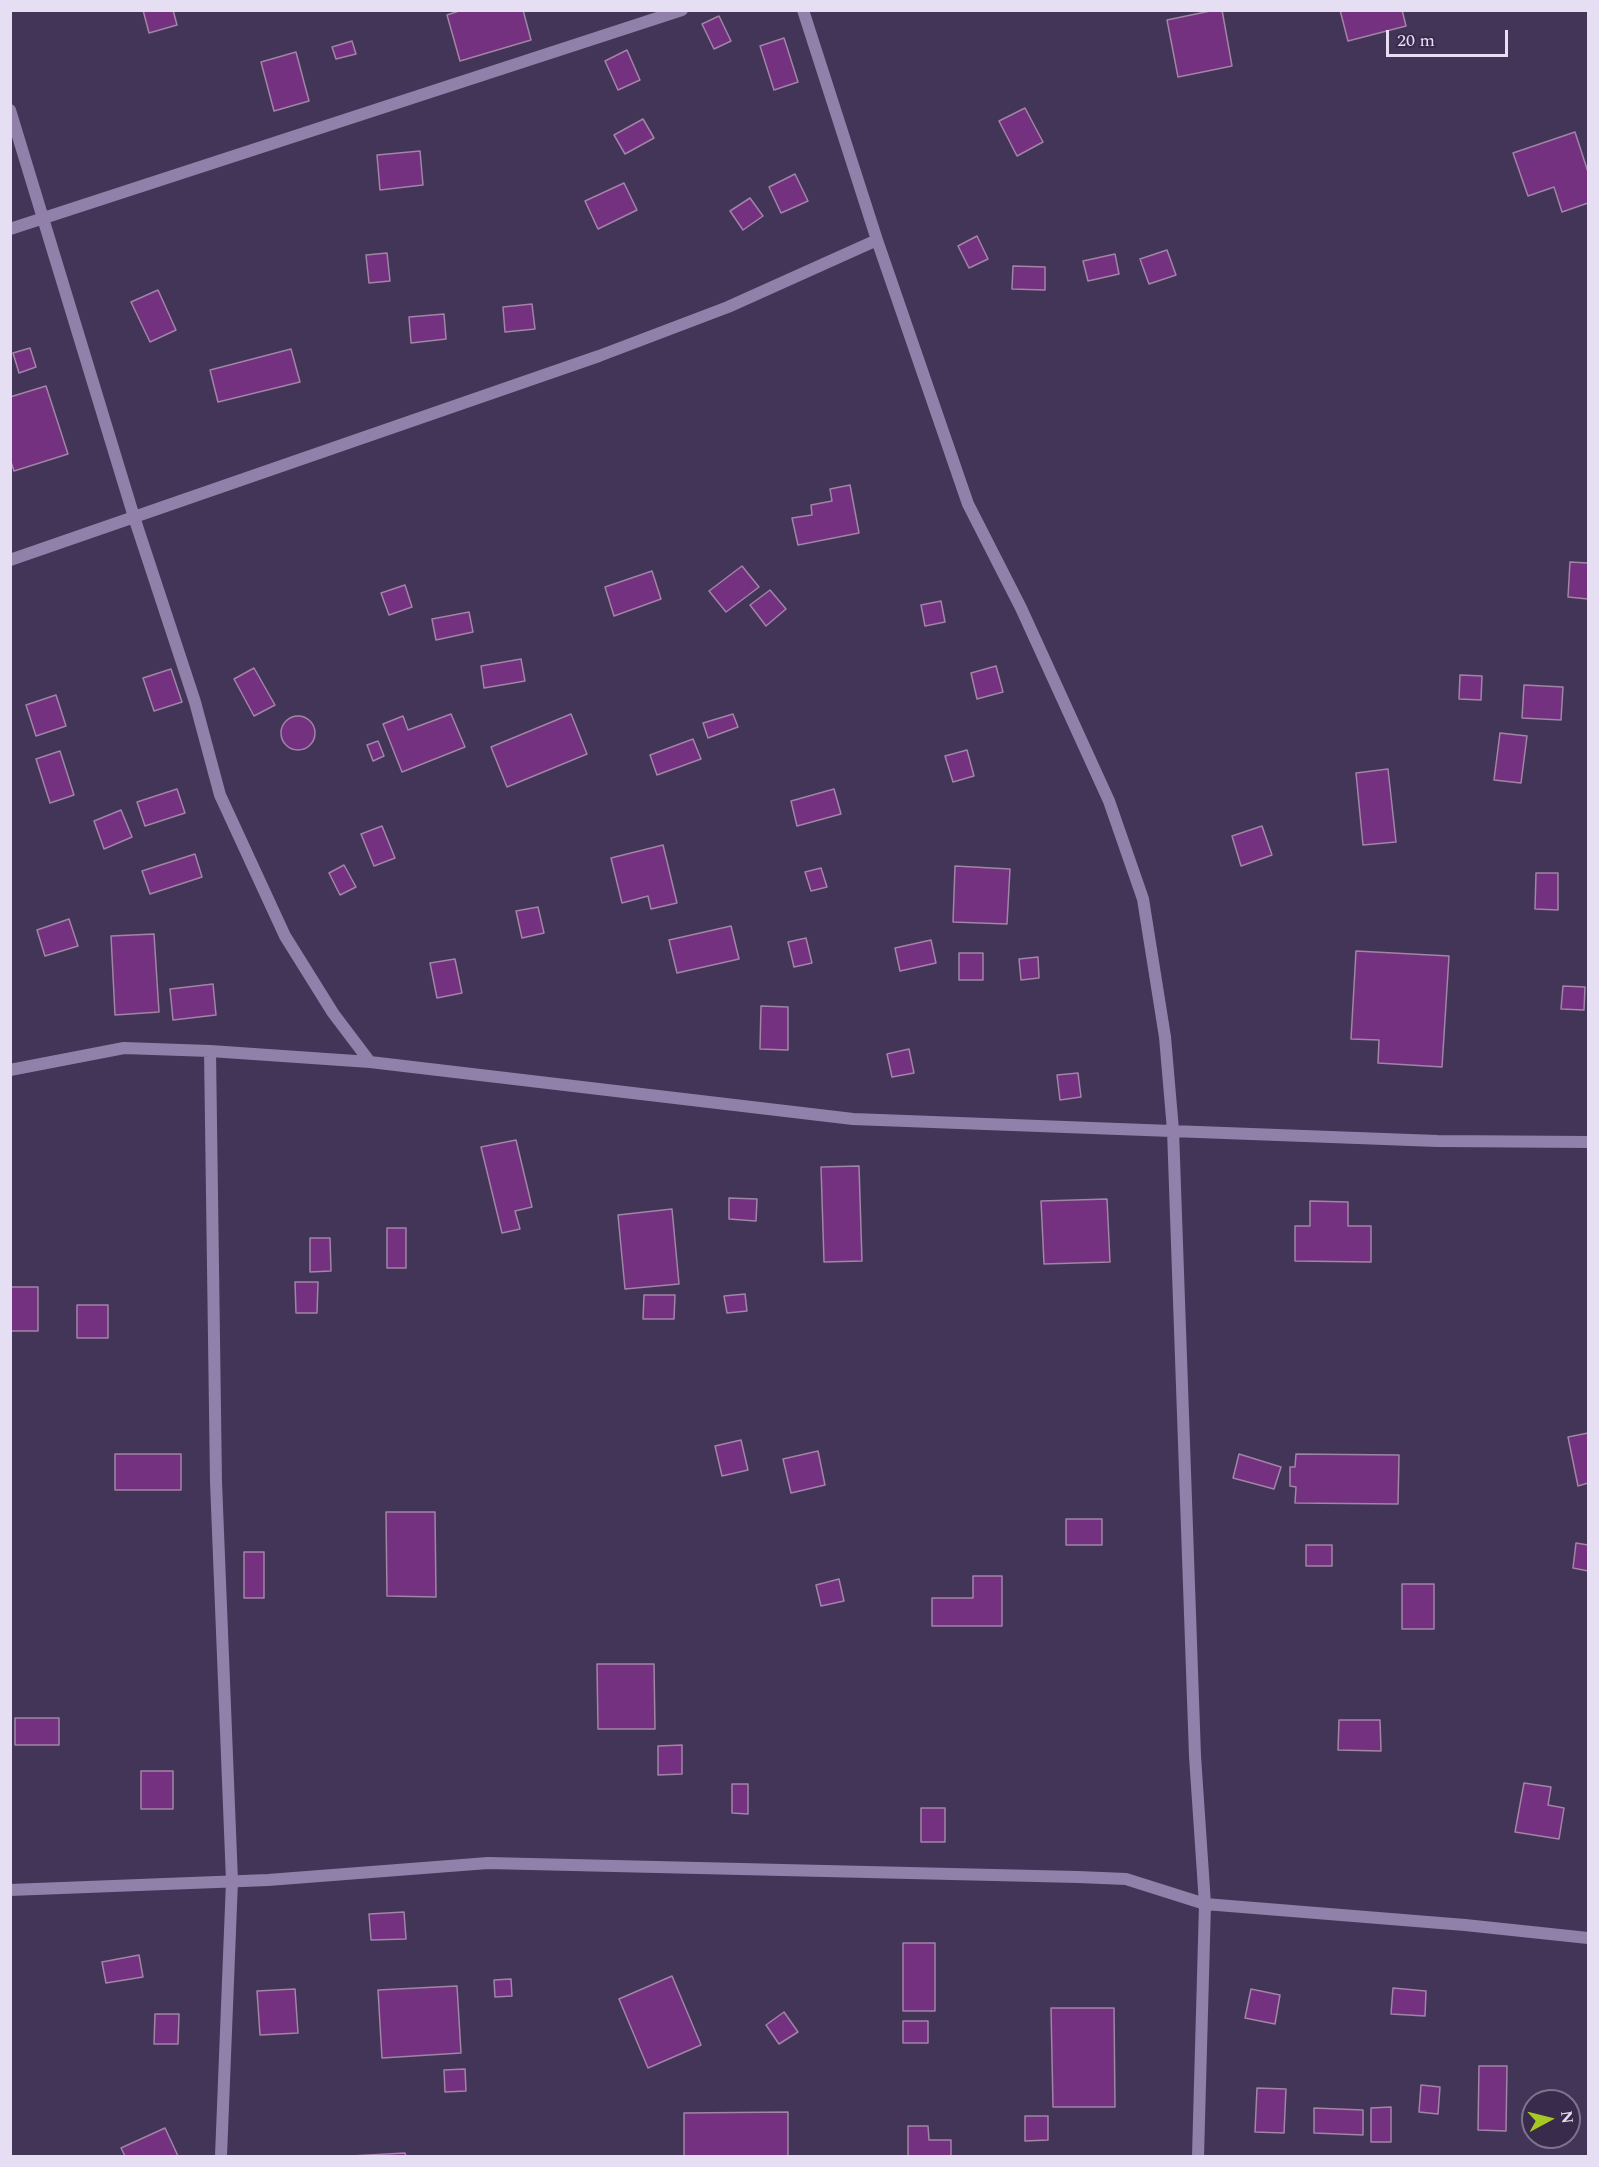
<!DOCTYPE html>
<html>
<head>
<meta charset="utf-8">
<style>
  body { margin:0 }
  #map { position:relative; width:1599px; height:2167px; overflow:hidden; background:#433557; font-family:Spectral,serif }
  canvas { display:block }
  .frame { position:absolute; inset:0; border:12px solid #e6dff4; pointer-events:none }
  .north { position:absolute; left:1521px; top:2089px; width:60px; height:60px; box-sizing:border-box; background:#392b4c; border:2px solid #7e738f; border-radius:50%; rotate:83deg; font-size:16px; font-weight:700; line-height:24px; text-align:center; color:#e6dff4 }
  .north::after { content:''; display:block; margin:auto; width:21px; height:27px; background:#a5c823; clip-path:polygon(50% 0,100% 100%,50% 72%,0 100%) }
  .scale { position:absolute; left:1386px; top:30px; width:122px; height:27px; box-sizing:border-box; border:3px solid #e6dff4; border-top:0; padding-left:8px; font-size:18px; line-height:21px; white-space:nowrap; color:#e6dff4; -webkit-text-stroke:4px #392b4c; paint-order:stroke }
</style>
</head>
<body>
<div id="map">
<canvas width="1599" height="2167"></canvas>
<div class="frame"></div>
<div class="north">N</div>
<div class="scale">20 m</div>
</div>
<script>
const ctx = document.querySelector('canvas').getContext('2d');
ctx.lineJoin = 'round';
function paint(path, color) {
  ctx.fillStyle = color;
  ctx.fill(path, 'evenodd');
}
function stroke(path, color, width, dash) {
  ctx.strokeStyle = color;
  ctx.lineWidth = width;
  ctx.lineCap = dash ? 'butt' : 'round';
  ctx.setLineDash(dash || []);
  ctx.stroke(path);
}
const building = new Path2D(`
  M143,10H173L177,25L149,33Z
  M462,10H523L531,40L460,61L447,15Z
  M1215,10H1222L1232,66L1178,77L1167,20Z
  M1340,10H1402L1406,26L1348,41Z
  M719,16L731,41L714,49L702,24Z
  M784,38L798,82L774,90L760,46Z
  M352,41L356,54L336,59L332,47Z
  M627,50L640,80L618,90L605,61Z
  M296,52L309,101L274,111L261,62Z
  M1025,108L1043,142L1017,156L999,121Z
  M643,119L654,138L625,154L614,135Z
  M1575,132L1588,172V203L1562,212L1554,187L1528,196L1513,153Z
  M420,151L423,185L380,190L377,155Z
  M795,174L808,201L781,213L769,187Z
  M624,183L637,210L598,229L585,201Z
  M750,198L763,216L743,230L730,211Z
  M977,236L988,259L969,268L958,246Z
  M1167,250L1176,275L1149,284L1140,259Z
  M387,253L390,281L369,283L366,255Z
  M1115,254L1119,274L1088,281L1083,261Z
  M1013,266L1045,267V290L1012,289Z
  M158,290L176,330L150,342L131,302Z
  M532,304L535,329L505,332L503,307Z
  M444,314L446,339L411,343L409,317Z
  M30,348L36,367L19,373L13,353Z
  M291,349L300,382L218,402L210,370Z
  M46,386L68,454L14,471L10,459V397Z
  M850,485L859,533L798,545L792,518L812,515L811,505L832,501L830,489Z
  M1570,562L1588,563V599L1568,597Z
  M742,566L759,587L726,612L709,591Z
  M652,571L661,599L614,616L605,587Z
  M405,585L412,607L389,615L381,593Z
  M770,590L786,609L766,626L750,605Z
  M941,601L945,622L925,626L921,605Z
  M469,612L473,632L436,640L432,619Z
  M521,659L525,681L484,688L481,666Z
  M996,666L1003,692L977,699L971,673Z
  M254,668L275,705L254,716L234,679Z
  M171,669L182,702L154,711L143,678Z
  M1460,675L1482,676L1481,700L1459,699Z
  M1524,685L1563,687L1561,720L1522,718Z
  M56,695L66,726L36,736L26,705Z
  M451,714L465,747L402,772L383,724L403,716L408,730Z
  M571,714L587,754L507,787L491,747Z
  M733,714L738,727L708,738L703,723Z
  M281 733a17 17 0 1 1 34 0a17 17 0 1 1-34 0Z
  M1500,733L1527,736L1521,783L1494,780Z
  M693,739L701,759L657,775L650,755Z
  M378,741L384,756L373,761L367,745Z
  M967,750L974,776L953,782L945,756Z
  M60,751L74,795L50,803L36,759Z
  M1388,769L1396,842L1363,845L1356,773Z
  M177,789L185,813L145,826L137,802Z
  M834,789L841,814L797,826L791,801Z
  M121,810L132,837L104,849L94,821Z
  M382,826L395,858L374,866L361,834Z
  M1262,826L1272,855L1241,866L1232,836Z
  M663,845L677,903L651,909L648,896L622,903L611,858Z
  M195,854L202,877L150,894L142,871Z
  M344,865L356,887L340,895L329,873Z
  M955,866L1010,869L1007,924L953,922Z
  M821,868L827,887L811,891L805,872Z
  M1536,873H1558V910L1535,909Z
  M538,907L544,933L522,938L516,911Z
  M69,919L78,946L45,956L37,930Z
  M731,926L739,959L677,973L669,940Z
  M154,934L159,1012L115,1015L111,936Z
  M806,938L812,963L794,967L788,942Z
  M931,940L936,963L900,971L895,948Z
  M1356,951L1449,956L1442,1067L1378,1063L1379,1040L1351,1039Z
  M959,953H983V980H959Z
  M1038,957L1039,978L1021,980L1019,959Z
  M455,959L462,993L437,998L430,963Z
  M213,984L216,1015L173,1020L170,989Z
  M1563,986L1585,987L1584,1010L1561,1009Z
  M761,1006L788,1007V1050L760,1049Z
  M909,1049L914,1073L892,1077L887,1054Z
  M1078,1073L1081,1097L1060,1100L1057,1075Z
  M516,1140L532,1207L515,1211L520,1229L502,1233L481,1147Z
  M859,1166L862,1261L824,1262L821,1167Z
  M729,1198L757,1199L756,1221L729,1219Z
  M1107,1199L1110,1262L1044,1264L1041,1201Z
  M1310,1201L1348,1202V1226H1371V1262L1295,1261V1226H1310Z
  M672,1209L679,1284L625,1289L618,1215Z
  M387,1228H406V1268H387Z
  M310,1238H330L331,1271L310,1272Z
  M295,1282H318L317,1313H296Z
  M10,1287H38V1331H10Z
  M745,1294L747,1311L727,1313L724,1296Z
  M644,1295H675L674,1319H643Z
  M77,1305H108V1338H77Z
  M1588,1433V1483L1578,1486L1568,1437Z
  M741,1440L748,1470L722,1476L715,1446Z
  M818,1451L825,1485L791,1493L783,1459Z
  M115,1454H181V1490H115Z
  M1239,1454L1281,1467L1274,1489L1233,1478Z
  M1296,1454L1399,1455L1398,1504L1295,1503L1296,1487L1290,1486V1467H1295Z
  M386,1512H435L436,1597L387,1596Z
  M1066,1519H1102V1545H1066Z
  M1576,1543L1588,1545V1571L1573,1568Z
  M1306,1545H1332V1566H1306Z
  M244,1552H264V1598H244Z
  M973,1576H1002V1626H932V1598H973Z
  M839,1579L844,1601L821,1606L816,1585Z
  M1402,1584H1434V1629H1402Z
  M597,1664H654L655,1729H598Z
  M15,1718H59V1745H15Z
  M1339,1720H1380L1381,1751L1338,1750Z
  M682,1745V1774L658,1775V1746Z
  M141,1771H173V1809H141Z
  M1524,1783L1551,1787L1548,1805L1564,1808L1559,1839L1515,1832Z
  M732,1784H748V1814L732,1813Z
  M921,1808H945V1842H921Z
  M404,1912L406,1939L371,1940L369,1914Z
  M903,1943H935V2011H903Z
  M139,1955L143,1977L106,1983L102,1962Z
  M672,1976L701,2045L648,2068L619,1999Z
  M511,1979L512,1996L495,1997L494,1980Z
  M457,1986L461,2053L382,2058L378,1990Z
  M1393,1988L1426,1991L1425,2016L1391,2014Z
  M295,1989L298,2033L260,2035L257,1991Z
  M1251,1989L1280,1995L1275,2024L1245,2018Z
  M1051,2008H1114L1115,2107H1053Z
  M784,2012L798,2032L779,2044L766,2025Z
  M155,2014H179L178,2044H154Z
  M903,2021H928V2043H903Z
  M1479,2066H1507L1506,2131L1478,2130Z
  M465,2069L466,2091L445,2092L444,2070Z
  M1421,2085L1440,2087L1438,2114L1419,2112Z
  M1257,2088L1286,2089L1284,2133L1255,2132Z
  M1391,2107V2142H1371V2108Z
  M1314,2108L1363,2110V2135L1314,2133Z
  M788,2112V2156H684V2113Z
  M1025,2116H1048V2140L1025,2141Z
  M908,2126H928L929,2140H951V2156H908Z
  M165,2128L178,2156H125L121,2148Z
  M405,2153L406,2156H351Z`);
paint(building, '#74317f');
stroke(building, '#a184a6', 1.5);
stroke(new Path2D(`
  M803,10L877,240L968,504L1021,608L1109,801L1143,899L1165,1037L1173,1130L1195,1756L1205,1904L1198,2156
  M10,110L134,517L195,702L220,795L285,936L333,1013L370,1062
  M10,229L682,10
  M10,560L599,356L728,307L877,240
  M210,1051L216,1482L232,1881L221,2156
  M10,1070L124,1048L210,1051L370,1062L853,1119L1437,1141L1588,1142
  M10,1890L268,1880L488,1863L1078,1877L1126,1879L1205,1904L1465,1925L1588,1938`), '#9181aa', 12);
</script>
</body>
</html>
